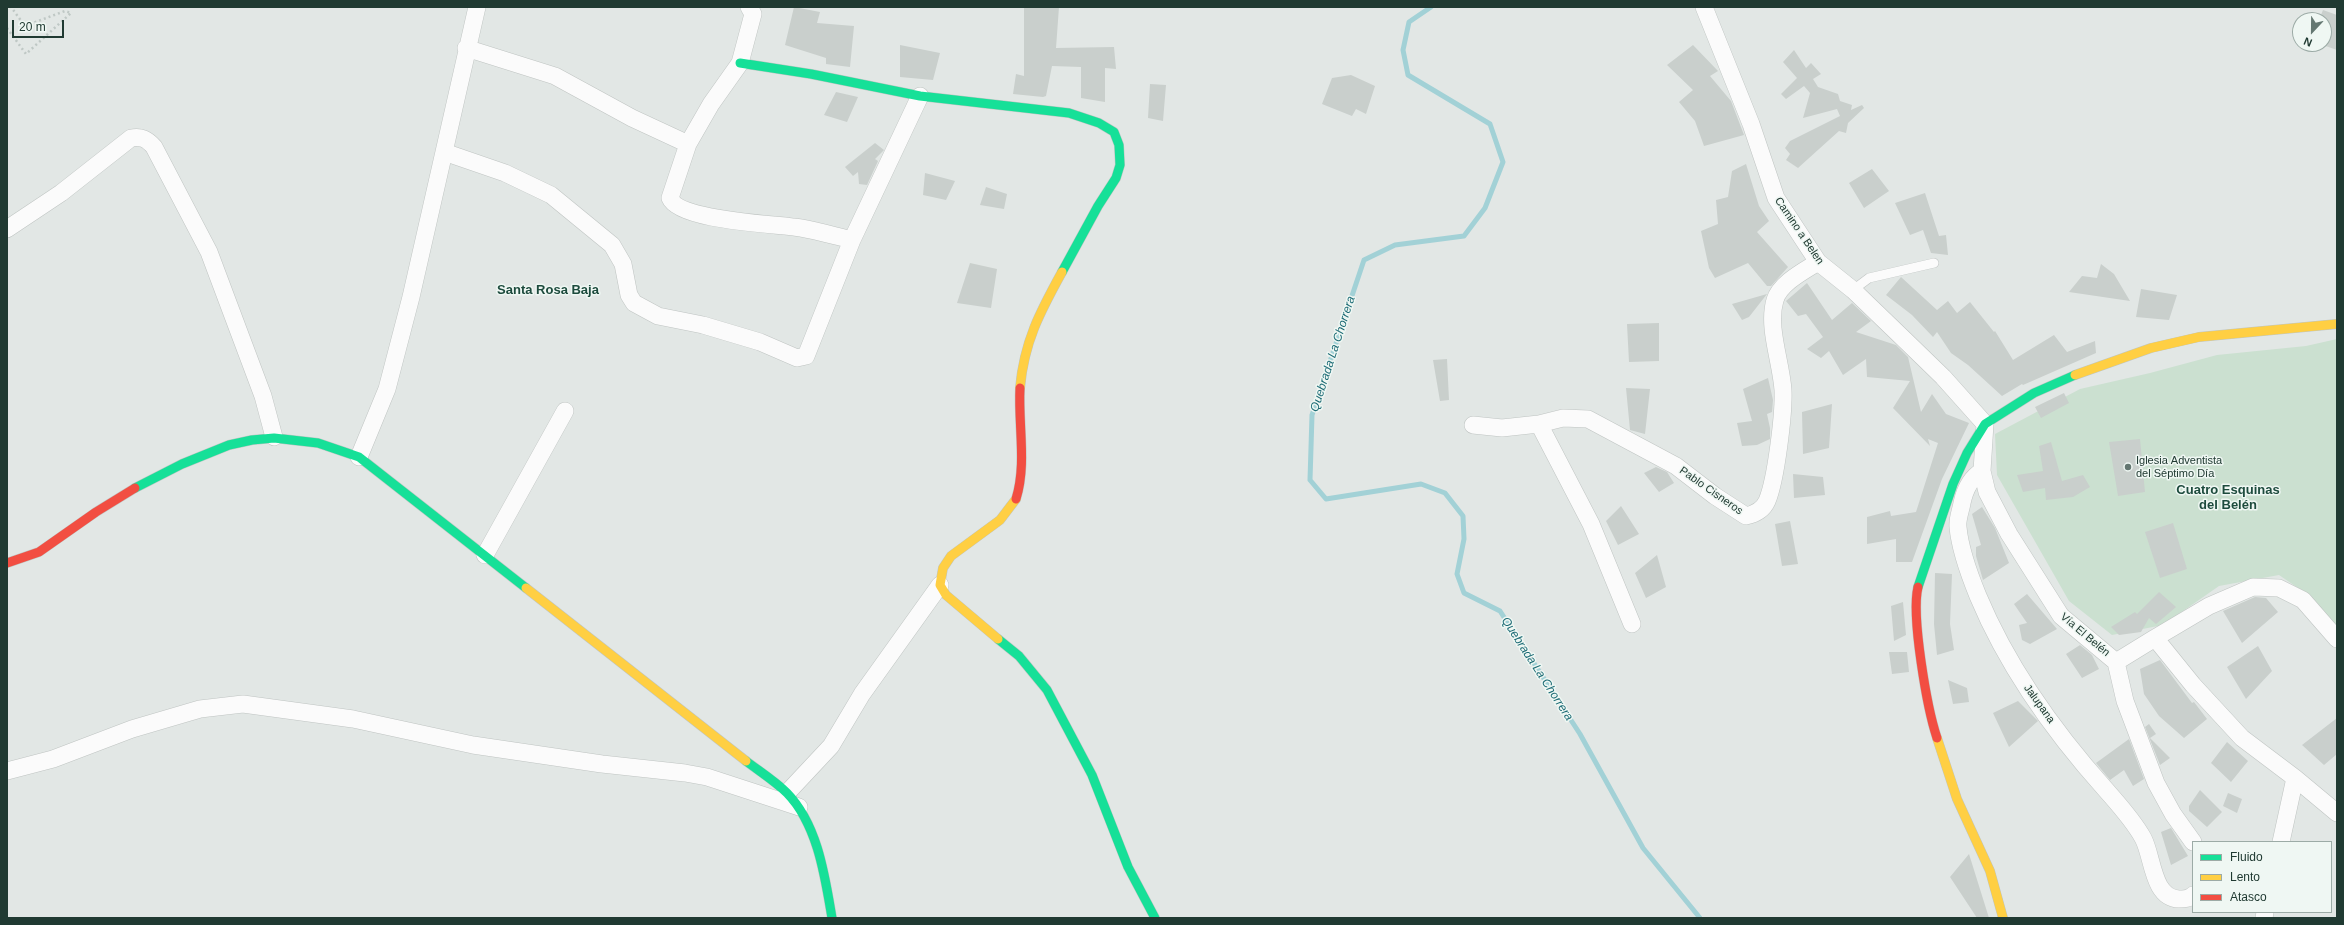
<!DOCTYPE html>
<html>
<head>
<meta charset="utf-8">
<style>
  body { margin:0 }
  #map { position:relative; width:2344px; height:925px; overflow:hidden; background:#e2e7e5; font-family:Arial,sans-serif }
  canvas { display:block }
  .frame { position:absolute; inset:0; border:8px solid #203a32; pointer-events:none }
  .legend { position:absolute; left:2192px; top:841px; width:140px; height:72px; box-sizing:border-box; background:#eff7f3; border:1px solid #9caba6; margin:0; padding:5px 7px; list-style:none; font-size:12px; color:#203a32 }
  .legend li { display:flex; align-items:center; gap:8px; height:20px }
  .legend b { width:20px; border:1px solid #9caba6 }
  .north { position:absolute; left:2292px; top:12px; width:40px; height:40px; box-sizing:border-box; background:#eff7f3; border:1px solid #9caba6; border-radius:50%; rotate:202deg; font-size:11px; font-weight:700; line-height:16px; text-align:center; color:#203a32 }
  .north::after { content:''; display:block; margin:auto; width:14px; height:18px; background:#647771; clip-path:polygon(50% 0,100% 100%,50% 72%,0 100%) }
  .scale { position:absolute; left:12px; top:20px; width:52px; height:18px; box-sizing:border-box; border:2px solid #203a32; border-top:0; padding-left:5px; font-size:12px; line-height:14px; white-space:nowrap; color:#203a32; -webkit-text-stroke:3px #eff7f3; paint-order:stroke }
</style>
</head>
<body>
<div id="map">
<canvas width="2344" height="925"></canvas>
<div class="frame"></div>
<ul class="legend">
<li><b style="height:5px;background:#16e098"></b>Fluido</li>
<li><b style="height:5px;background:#ffcf43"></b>Lento</li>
<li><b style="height:5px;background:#f24e42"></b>Atasco</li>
</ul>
<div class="north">N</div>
<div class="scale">20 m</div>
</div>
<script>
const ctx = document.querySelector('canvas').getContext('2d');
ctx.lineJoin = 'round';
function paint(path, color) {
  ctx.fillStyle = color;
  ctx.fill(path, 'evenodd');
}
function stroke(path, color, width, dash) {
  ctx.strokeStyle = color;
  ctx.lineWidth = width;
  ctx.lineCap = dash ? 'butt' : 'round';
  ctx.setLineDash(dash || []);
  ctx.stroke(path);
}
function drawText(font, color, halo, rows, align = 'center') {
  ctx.font = font + ' Arial,sans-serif';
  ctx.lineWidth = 3;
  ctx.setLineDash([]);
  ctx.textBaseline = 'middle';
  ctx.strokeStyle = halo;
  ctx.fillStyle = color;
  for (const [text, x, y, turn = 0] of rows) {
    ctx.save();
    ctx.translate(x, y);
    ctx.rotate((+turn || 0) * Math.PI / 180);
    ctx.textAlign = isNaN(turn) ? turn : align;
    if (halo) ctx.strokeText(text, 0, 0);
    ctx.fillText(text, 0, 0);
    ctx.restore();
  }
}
paint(new Path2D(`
  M2337,339V633L2304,592L2279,575L2219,586L2163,625L2112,635L2069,601L1997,475L1995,434L2080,389L2150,373L2217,355L2306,346Z`), '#cbe0d0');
stroke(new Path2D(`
  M1431,7L1409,22L1403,50L1408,75L1490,124L1503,162L1485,208L1464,236L1395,245L1364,260L1312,415L1310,480L1326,499L1421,484L1445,493L1463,516L1464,539L1457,574L1464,593L1500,611L1580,734L1643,848L1700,918`), '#a2d1d6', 5);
paint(new Path2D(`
  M794,7L820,12L817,23L854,26L850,67L826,64V58L785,45Z
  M1024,7H1059L1056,48L1114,47L1116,69L1105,68V102L1081,98V67L1052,66L1046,96L1043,97L1013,94L1016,74L1024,76Z
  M2323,10L2337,15V50L2320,44H2324V20H2319Z
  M900,45L940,53L933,80L900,77Z
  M1693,45L1718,71L1710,76L1731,101L1744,135L1704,146L1695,121L1679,102L1693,90L1667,65Z
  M1794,50L1806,68L1811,63L1821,74L1813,79L1818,87L1838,94L1840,101L1852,105L1851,110L1862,105L1864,108L1848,123L1846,133L1839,131L1798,168L1786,160L1790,154L1785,148L1790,141L1840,116L1837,109L1803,118L1810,93L1804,86L1786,99L1781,94L1797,78L1783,62Z
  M1351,75L1375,86L1366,114L1356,109L1352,116L1322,104L1332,78Z
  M1150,84L1166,85L1163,121L1148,118Z
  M836,92L858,97L847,122L824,115Z
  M875,143L884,150L875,159L878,161L867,185L859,184L858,172L853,176L845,167Z
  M1746,164L1759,206L1769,221L1757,232L1788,267L1771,286H1767L1748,263L1715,278L1709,268L1701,231L1718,224L1716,200L1728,197L1732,171Z
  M1872,169L1889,191L1864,208L1849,183Z
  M925,173L955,181L946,200L923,195Z
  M986,187L1007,194L1004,209L980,205Z
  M1925,193L1939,236L1946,235L1948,255L1931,253L1923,230L1910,235L1895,203Z
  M970,263L997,269L991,308L957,303Z
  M2101,264L2114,274L2130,301L2069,292L2082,276L2097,278Z
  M1901,277L1937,310L1948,301L1957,313L1970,302L1994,332L1995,331L2013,360L2054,335L2067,352L2095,341L2096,353L2023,385L2022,384L2002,396L1968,365L1951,353L1937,332L1933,337L1912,315L1886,295Z
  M1807,283L1832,320L1852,303L1871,321L1856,332L1896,345L1908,357L1921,412L1932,394L1946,414L1969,423L1942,479L1912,562H1896V539L1867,544V517L1890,511L1891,516L1916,512L1938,443L1928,439L1930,446L1893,408L1910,381L1867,377L1866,359L1843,375L1829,351L1821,358L1807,349L1823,337L1806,314L1798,316L1786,301Z
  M2141,289L2177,295L2169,320L2136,317Z
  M1767,294L1749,317L1742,320L1732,304Z
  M1659,323V361L1629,362L1627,324Z
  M1447,359L1449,400L1440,401L1433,360Z
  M1768,378L1773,400L1772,412L1767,414L1770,428V439L1757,445L1742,446L1737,423L1752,421L1743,389Z
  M1626,388L1650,389L1645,434L1630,430Z
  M2064,393L2069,403L2041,418L2035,407Z
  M1832,404L1829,448L1803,454L1802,412Z
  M2140,439L2145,492L2118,496L2109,442Z
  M2051,442L2062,481L2083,475L2090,487L2073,497L2046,500L2045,488L2023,492L2017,475L2043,471L2039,446Z
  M1656,467L1667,472L1674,483L1659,492L1644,473Z
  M1793,474L1823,477L1825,495L1794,498Z
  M1621,506L1639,534L1618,545L1606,521Z
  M1982,507L1995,528L2009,563L1983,580L1976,556V547L1981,545L1972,514Z
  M1790,521L1798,564L1782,566L1775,524Z
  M2173,523L2187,569L2160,578L2145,532Z
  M1657,555L1666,587L1646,598L1635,573Z
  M1935,573L1952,574L1950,624L1954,650L1937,655L1934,624Z
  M2159,592L2176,607L2156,624L2149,618L2141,632L2119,635L2111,627L2135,612L2137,614Z
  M2027,594L2057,629L2030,644L2022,640L2019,625L2027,623L2014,604Z
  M2255,597L2266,598L2278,612L2242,643L2223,611Z
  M1903,602L1906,635L1894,641L1891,606Z
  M2080,645L2092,655L2099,669L2082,678L2066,654Z
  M2258,646L2272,671L2246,699L2227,667Z
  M1889,652H1907L1909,672L1892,674Z
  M2160,660L2192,703L2194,702L2207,719L2184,738L2159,716L2144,694L2140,669Z
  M1948,680L1967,688L1969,702L1953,704Z
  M2018,701L2038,721L2009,747L1993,713Z
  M2337,718V754L2324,765L2302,745Z
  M2149,724L2156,734L2150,738L2170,758L2160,765L2145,727Z
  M2129,739L2144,779L2133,786L2124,770L2110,780L2096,763Z
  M2227,742L2248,761L2231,782L2211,763Z
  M2200,790L2222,812L2207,827L2189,811V806Z
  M2228,793L2242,799L2237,813L2223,806Z
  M2171,828L2188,856L2171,865L2161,832Z
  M1969,854L1989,918H1977L1950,877Z`), '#c9cfcc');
const lane = new Path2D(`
  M1853,290L1869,278L1934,263`);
const street = new Path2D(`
  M749,7L753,14L740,63L711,104L688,144L670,198C679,221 777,224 801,228C818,231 835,236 852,240
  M1704,7L1751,124L1776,198L1818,262L1853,290L1909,344L1943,377L1985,424L1982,471L1987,492L2009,534L2061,616L2116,662L2155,638L2193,685L2242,738L2295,778L2337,813
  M466,48L555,76L632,118L688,144
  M444,152L505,173L551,195L612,245L623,264L629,295L634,303L658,316L703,325L760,342L797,358L806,356L852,240L920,96
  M7,229L61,193L131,138C141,136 147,139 154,147L209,252L263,396L274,437
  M1539,424L1591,524L1632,624
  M1473,425L1502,428L1539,424L1563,418L1588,419L1676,466L1715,496L1746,516C1755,514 1763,510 1767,501C1776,480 1784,413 1783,390C1781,361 1767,327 1775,300C1780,283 1804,271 1818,262
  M359,457L387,389L411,297L477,7
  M1982,471C1970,478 1965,489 1962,503C1961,510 1957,519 1958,527C1960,550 1969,574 1978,596C2008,668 2054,732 2106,790C2119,805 2133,820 2143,838C2153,856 2152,898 2179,899C2184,899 2189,899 2193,895
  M485,555L565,411
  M2155,638L2209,606L2253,587L2279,588L2303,600L2337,639
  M2116,662L2125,701L2156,783L2173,814L2193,842
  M7,771L53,759L132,729L200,709L243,704L353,719L473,745L602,764L685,773L707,777L799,807
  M787,793L831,746L862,694L940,585
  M2281,842L2295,778
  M2264,918L2265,912`);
const fast = new Path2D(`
  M740,63L811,74L920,96L1069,113L1099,123L1114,132L1119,145L1120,165L1116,178L1098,206L1062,272
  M135,488L182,464L229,445L252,440L274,438L318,443L359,457L526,588
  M1918,587L1953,484L1967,453L1985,424L2034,393L2075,375
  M998,639L1019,656L1047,690L1092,775L1128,867L1155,918
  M746,761C759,771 775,781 787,793C818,825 825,877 832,918`);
const slow = new Path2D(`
  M2075,375L2151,348L2199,337L2337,324
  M1020,388C1024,342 1040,312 1062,272
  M526,588L746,761
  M998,639L946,595L940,585L943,568L951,556L1000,520L1016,499
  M1937,738L1957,799L1990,871L2003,918`);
const jam = new Path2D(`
  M1016,499C1027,464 1018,425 1020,388
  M7,563L39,552L96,512L135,488
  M1918,587C1911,616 1927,708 1937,738`);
stroke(lane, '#bfc4c2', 10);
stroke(street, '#bfc4c2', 18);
stroke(fast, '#bec5c2', 10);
stroke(slow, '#bec5c2', 10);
stroke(jam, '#bec5c2', 10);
stroke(new Path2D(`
  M7,28L26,54L71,13L65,11L25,26L11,7`), '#bfc8c5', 2.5, [2, 3]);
stroke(lane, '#fbfbfb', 9);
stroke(street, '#fbfbfb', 17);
stroke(fast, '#16e098', 9);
stroke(slow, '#ffcf43', 9);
stroke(jam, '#f24e42', 9);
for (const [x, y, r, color] of [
  [2128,467,4,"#647771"]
]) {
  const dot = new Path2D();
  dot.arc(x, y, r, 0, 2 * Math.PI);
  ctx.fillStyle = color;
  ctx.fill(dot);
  stroke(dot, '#eff7f3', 1.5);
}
drawText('11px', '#203a32', '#eff7f3', [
  ["Camino a Belen",1799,231,56],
  ["Pablo Cisneros",1711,491,35],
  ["Vía El Belén",2085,635,40],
  ["Jalupana",2039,704,54]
]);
drawText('11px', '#203a32', '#eff7f3', [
  ["Iglesia Adventista",2136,461],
  ["del Séptimo Día",2136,474]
], 'left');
drawText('italic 12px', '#1c6b75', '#eff7f3', [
  ["Quebrada La Chorrera",1333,354,-72],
  ["Quebrada La Chorrera",1537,669,57]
]);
drawText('bold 13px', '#1d4b3d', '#eff7f3', [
  ["Santa Rosa Baja",548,290],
  ["Cuatro Esquinas",2228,490],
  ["del Belén",2228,505]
]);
</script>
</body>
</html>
